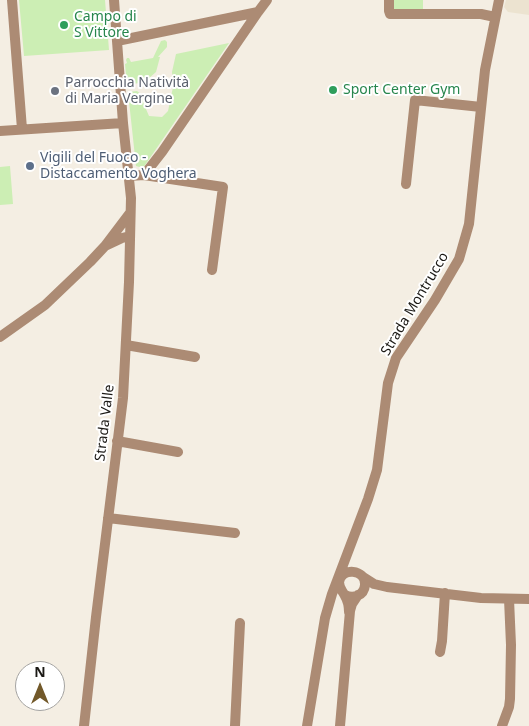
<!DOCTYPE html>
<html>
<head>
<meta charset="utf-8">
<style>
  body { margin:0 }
  #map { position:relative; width:529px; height:726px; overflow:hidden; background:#f4eee3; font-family:"Noto Sans",sans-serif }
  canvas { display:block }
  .north { position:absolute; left:15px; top:661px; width:50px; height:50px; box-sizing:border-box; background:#fff; border:1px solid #a4a3a1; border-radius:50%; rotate:0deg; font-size:14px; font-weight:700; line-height:20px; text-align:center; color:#1b1915 }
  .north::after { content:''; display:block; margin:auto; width:18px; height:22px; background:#72592a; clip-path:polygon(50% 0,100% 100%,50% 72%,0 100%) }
</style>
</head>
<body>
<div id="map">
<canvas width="529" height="726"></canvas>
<div class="north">N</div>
</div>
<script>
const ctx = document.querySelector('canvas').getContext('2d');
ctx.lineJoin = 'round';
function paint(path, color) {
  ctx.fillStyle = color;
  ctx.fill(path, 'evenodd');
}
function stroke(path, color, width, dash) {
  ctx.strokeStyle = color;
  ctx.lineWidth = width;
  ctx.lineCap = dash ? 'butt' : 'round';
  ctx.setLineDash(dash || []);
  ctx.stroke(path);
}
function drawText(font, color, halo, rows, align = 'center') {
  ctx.font = font + ' "Noto Sans",sans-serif';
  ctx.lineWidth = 4;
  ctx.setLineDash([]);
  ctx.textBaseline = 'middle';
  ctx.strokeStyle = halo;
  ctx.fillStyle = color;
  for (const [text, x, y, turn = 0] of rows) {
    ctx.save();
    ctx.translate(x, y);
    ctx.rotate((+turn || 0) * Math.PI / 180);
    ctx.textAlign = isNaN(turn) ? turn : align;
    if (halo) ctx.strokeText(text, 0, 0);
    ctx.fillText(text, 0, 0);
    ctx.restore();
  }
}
paint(new Path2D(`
  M506,0H529V15L508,12L504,7Z`), '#ece3d0');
paint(new Path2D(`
  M19,0H105L109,50L24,56Z
  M392,0H423V11L392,10Z
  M165,40L167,42V47L158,57H160L156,72L148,79L145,82L127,85L125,64L127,63L126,60L127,58H129L131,62L153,58L161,41Z
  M229,43L143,168L136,166L128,92L137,91L142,95L143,102L149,116L162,117L168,111L173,87L172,72L176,54Z
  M10,166L13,204L0,205V167Z`), '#cceeb4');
stroke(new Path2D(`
  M12,0L22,129
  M389,0V11L390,14H481L495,17
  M117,41L258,12
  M0,131L123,123
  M144,175L223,187L212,270
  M129,176L144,175L162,152L258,12L267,0
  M406,184L415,100L481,107
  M130,236L122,238L105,246L130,213
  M0,337L45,305L90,262L105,246
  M126,345L195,357
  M117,441L178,452
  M108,518L235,533
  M363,577L374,584L387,587L481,598L529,599
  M345,595C353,599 364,596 365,585C366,569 341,567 339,582C339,589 343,591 345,596C348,601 349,606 349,612
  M440,652L442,641L445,593
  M84,726L96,617L123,398L129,282L131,198L123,123L114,0
  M235,726L240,623
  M307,726L325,618L332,594L368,499L377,470L388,383L396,358L435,300L459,259L469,224L485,70L499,0
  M340,726L350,611L352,604L358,595
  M502,726L509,707L510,699L511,645L509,599`), '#ac8b74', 10);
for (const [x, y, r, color] of [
  [64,25,5,"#2e9e5b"],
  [333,90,5,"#2e9e5b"],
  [55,91,5,"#6b7280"],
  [30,166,5,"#5c6f8a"]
]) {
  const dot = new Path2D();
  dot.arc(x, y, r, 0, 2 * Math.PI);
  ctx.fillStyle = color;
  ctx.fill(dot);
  stroke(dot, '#fff', 2);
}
drawText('14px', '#27864d', '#fff', [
  ["Campo di",74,17],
  ["S Vittore",74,33],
  ["Sport Center Gym",343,90]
], 'left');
drawText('14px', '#5b616d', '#fff', [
  ["Parrocchia Natività",65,83],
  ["di Maria Vergine",65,99]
], 'left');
drawText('14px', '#4e5e75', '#fff', [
  ["Vigili del Fuoco -",40,158],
  ["Distaccamento Voghera",40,174]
], 'left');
drawText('14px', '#1b1915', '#fff', [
  ["Strada Montrucco",415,304,-59],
  ["Strada Valle",105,423,-83]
]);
</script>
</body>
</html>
